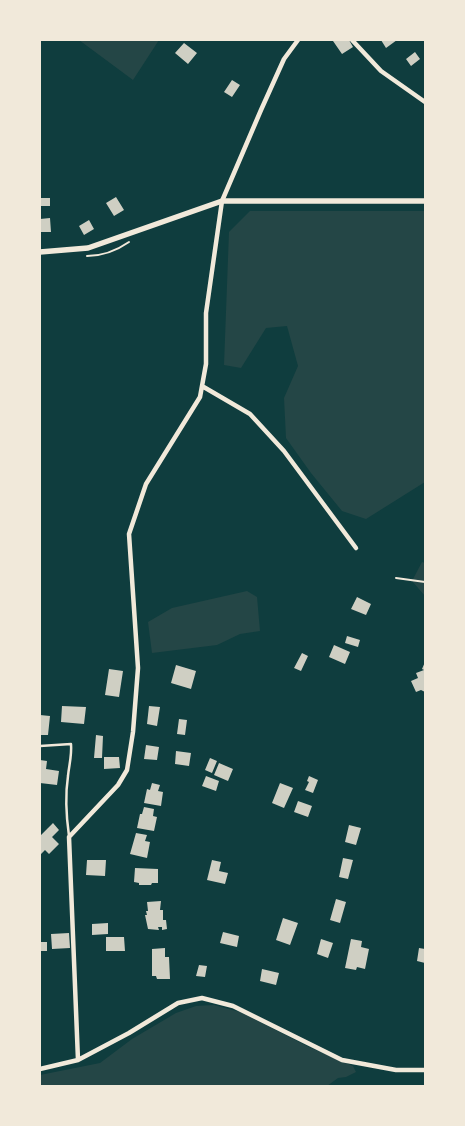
<!DOCTYPE html>
<html>
<head>
<meta charset="utf-8">
<style>
  body { margin:0 }
  #map { position:relative; width:465px; height:1126px; overflow:hidden; background:#0f3d3e; font-family:Poppins,sans-serif }
  canvas { display:block }
  .frame { position:absolute; inset:0; border:41px solid #f1e9da; pointer-events:none }
</style>
</head>
<body>
<div id="map">
<canvas width="465" height="1126"></canvas>
<div class="frame"></div>
</div>
<script>
const ctx = document.querySelector('canvas').getContext('2d');
ctx.lineJoin = 'round';
function paint(path, color) {
  ctx.fillStyle = color;
  ctx.fill(path, 'evenodd');
}
function stroke(path, color, width, dash) {
  ctx.strokeStyle = color;
  ctx.lineWidth = width;
  ctx.lineCap = dash ? 'butt' : 'round';
  ctx.setLineDash(dash || []);
  ctx.stroke(path);
}
paint(new Path2D(`
  M79,40H159L133,80Z
  M250,211H425V482L366,519L342,511L311,473L286,438L284,398L298,366L287,326L266,328L241,368L224,365L229,232Z
  M422,562L425,563V596L412,581Z
  M247,591L257,597L260,631L240,634L217,645L152,653L148,622L172,608Z
  M214,1005L240,1012L309,1047L353,1066L356,1072L346,1077L338,1078L327,1086H40V1075L100,1063L132,1039L176,1013L196,1006Z`), '#244646');
paint(new Path2D(`
  M349,40L353,47L342,54L333,41Z
  M381,40H397L386,48Z
  M184,43L197,53L188,64L175,53Z
  M415,52L420,59L411,66L406,59Z
  M232,80L240,85L232,97L224,92Z
  M116,197L124,210L114,216L106,203Z
  M40,198H50V206H40Z
  M50,218L51,232H40V219Z
  M89,220L94,229L84,235L79,226Z
  M357,597L371,604L366,615L351,609Z
  M347,636L360,640L358,647L345,643Z
  M334,645L350,652L345,664L329,657Z
  M302,653L308,656L301,671L294,668Z
  M425,662V692L421,690L416,692L411,681L418,678L416,673L424,670L422,669Z
  M176,665L196,671L191,689L171,683Z
  M109,669L123,671L119,697L105,695Z
  M62,706L86,707L84,724L61,722Z
  M149,706L160,707L157,726L147,724Z
  M40,715L50,716L48,735H40Z
  M179,719L187,720L185,735L177,734Z
  M96,735L103,736L102,758H94Z
  M146,745L159,747L157,760L144,759Z
  M176,751L191,753L189,766L175,764Z
  M104,757H119L120,768L104,769Z
  M210,758L217,761L212,773L205,770Z
  M40,760L47,761L46,769L59,771L57,785L40,783Z
  M219,763L233,769L228,781L214,775Z
  M206,776L219,781L216,791L202,786Z
  M309,776L318,780L313,793L305,790L309,782L307,781Z
  M152,783L160,785L158,791L163,792L161,806L144,803L147,789L150,790Z
  M280,783L293,788L284,808L272,803Z
  M298,801L312,806L308,817L294,812Z
  M144,807L154,809L153,816L157,817L154,831L137,828L140,814H142Z
  M53,823L59,830L52,837L59,844L49,854L45,850L40,855V836Z
  M349,825L361,828L356,845L345,842Z
  M136,833L147,835L145,841L150,842L147,858L130,854Z
  M343,858L353,860L348,879L339,877Z
  M87,860H106L105,876L86,875Z
  M212,860L221,862L219,871L228,873L225,884L207,880Z
  M135,868L158,869V883H152L151,885H139V883L134,882Z
  M336,899L346,902L340,923L330,920Z
  M161,901L160,910H163V920H166L167,929L162,930V927H158L159,930L148,929L145,915H147L146,911H148L147,902Z
  M283,918L298,923L290,945L276,940Z
  M108,923V934L92,935V924Z
  M223,932L239,936L237,947L220,943Z
  M69,933L70,948L52,949L51,934Z
  M106,937H124L125,951H106Z
  M321,939L333,943L328,958L317,954Z
  M351,939L362,941L361,947L369,949L365,969L357,967L356,970L345,968Z
  M40,942H47V951H40Z
  M165,948V957H169L170,979H157L156,976H152V949Z
  M419,948L425,949V963L417,961Z
  M199,965L207,966L205,977L196,976Z
  M262,969L279,973L276,985L260,981Z`), '#cfcfc3');
stroke(new Path2D(`
  M87,256C103,256 116,251 129,242
  M396,578L425,582`), '#f1e9da', 2);
stroke(new Path2D(`
  M40,746L71,744C72,756 69,765 68,776C65,796 66,815 69,836`), '#f1e9da', 2.5);
stroke(new Path2D(`
  M352,40L381,71L425,102
  M202,386L250,414L284,451L356,548
  M78,1060L69,837L118,785L127,770L133,732L138,668L129,534L146,484L200,397L206,364V313L222,201L261,110L284,59L298,40
  M40,1069L78,1060L129,1033L178,1003L202,998L233,1006L342,1060L396,1070H425`), '#f1e9da', 4.5);
stroke(new Path2D(`
  M40,252L88,248L222,201H425`), '#f1e9da', 5.5);
</script>
</body>
</html>
